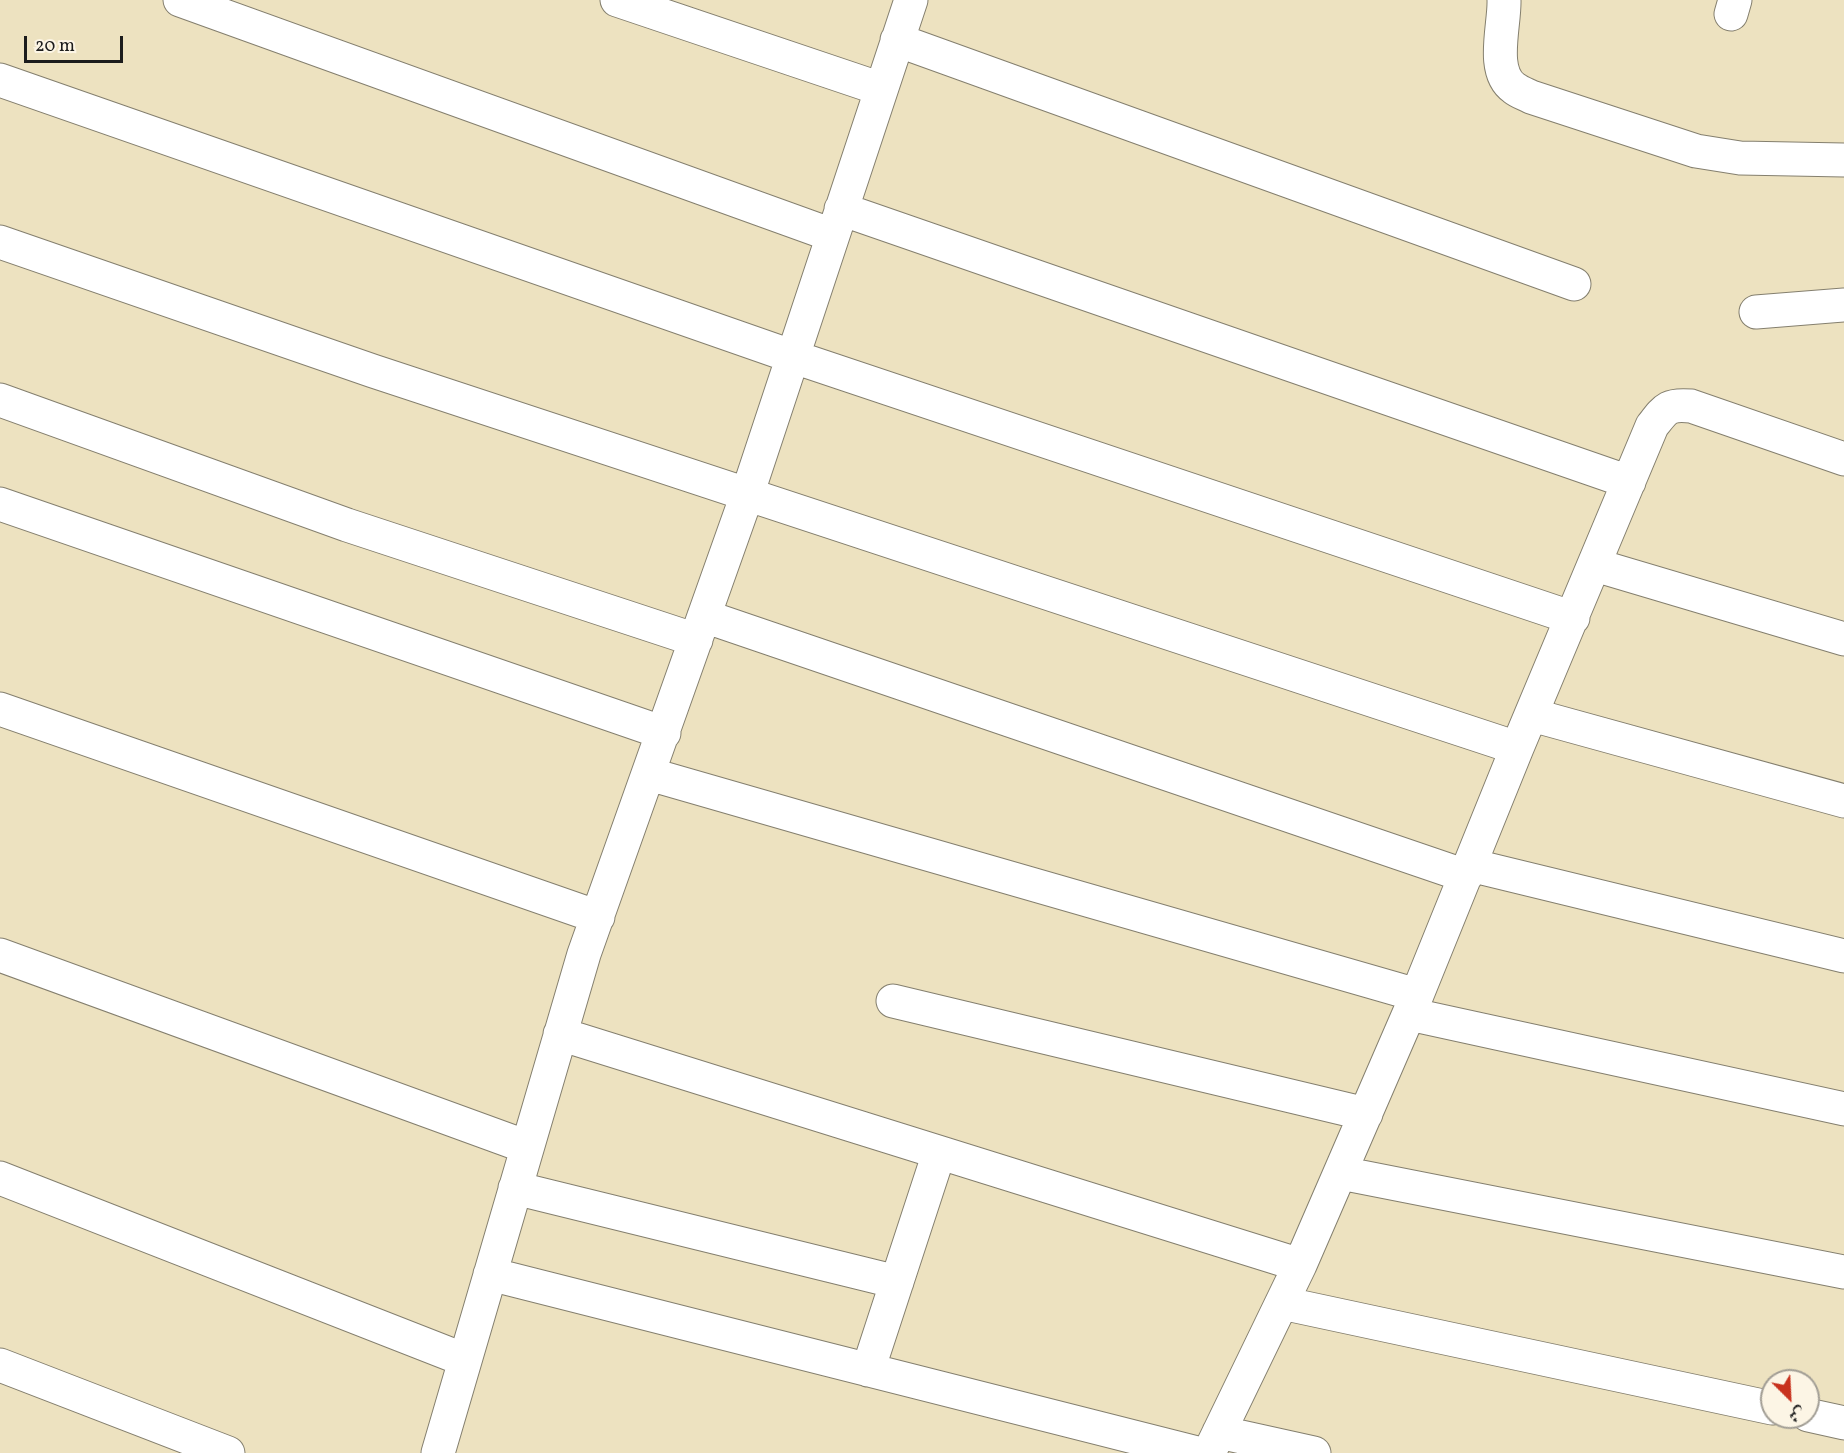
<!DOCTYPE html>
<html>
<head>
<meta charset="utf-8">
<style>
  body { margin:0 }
  #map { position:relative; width:1844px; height:1453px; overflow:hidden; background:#ede2c0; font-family:Vollkorn,Amiri,serif }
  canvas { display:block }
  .north { position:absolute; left:1760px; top:1369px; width:60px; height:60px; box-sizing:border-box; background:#fcf5e5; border:2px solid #a29e95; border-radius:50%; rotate:156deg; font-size:16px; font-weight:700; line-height:24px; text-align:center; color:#1c1c1c }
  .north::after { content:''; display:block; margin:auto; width:21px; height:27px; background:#c8321e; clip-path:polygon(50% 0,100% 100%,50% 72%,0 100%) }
  .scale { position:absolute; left:24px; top:36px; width:99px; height:27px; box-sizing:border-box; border:3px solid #1c1c1c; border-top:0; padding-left:8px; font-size:18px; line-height:21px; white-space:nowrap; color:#1c1c1c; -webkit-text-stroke:4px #fcf5e5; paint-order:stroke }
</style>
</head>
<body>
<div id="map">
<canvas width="1844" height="1453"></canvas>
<div class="north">ش</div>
<div class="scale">20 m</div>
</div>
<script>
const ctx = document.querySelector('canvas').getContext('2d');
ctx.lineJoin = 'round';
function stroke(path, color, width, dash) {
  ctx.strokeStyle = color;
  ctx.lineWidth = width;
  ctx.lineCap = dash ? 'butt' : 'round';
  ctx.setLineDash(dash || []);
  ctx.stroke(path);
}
const minor = new Path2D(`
  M180,0L832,235
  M617,0L881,89
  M1504,0C1505,25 1490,71 1514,88C1519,92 1525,94 1531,97L1696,151L1740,158L1844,160
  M1731,14L1735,0
  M897,40L1574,284
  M0,80L791,356L1573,618
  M841,209L1629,482
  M0,242L373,371L1517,748
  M1756,312L1844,305
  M0,400L347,525L696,640
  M0,504L664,733
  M1595,565L1844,639
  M704,616L1466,876
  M0,709L598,917
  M1532,715L1844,801
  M649,774L1417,995
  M1470,865L1844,956
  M0,955L527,1147
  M893,1001L1366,1114
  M1409,1014L1844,1109
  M560,1034L1300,1265
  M1341,1173L1844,1272
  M0,1178L465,1360
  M515,1188L897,1282
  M490,1274L1197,1453
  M1282,1303L1772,1408
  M0,1365L228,1453
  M868,1370L939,1153
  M1808,1415L1844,1423
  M1219,1432L1314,1453
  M438,1453L584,954L747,495L911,0
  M1209,1453L1300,1265L1417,995L1517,748L1652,426C1666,408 1668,404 1691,406L1844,459`);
stroke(minor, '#847f6e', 35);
stroke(minor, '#fff', 33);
</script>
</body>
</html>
